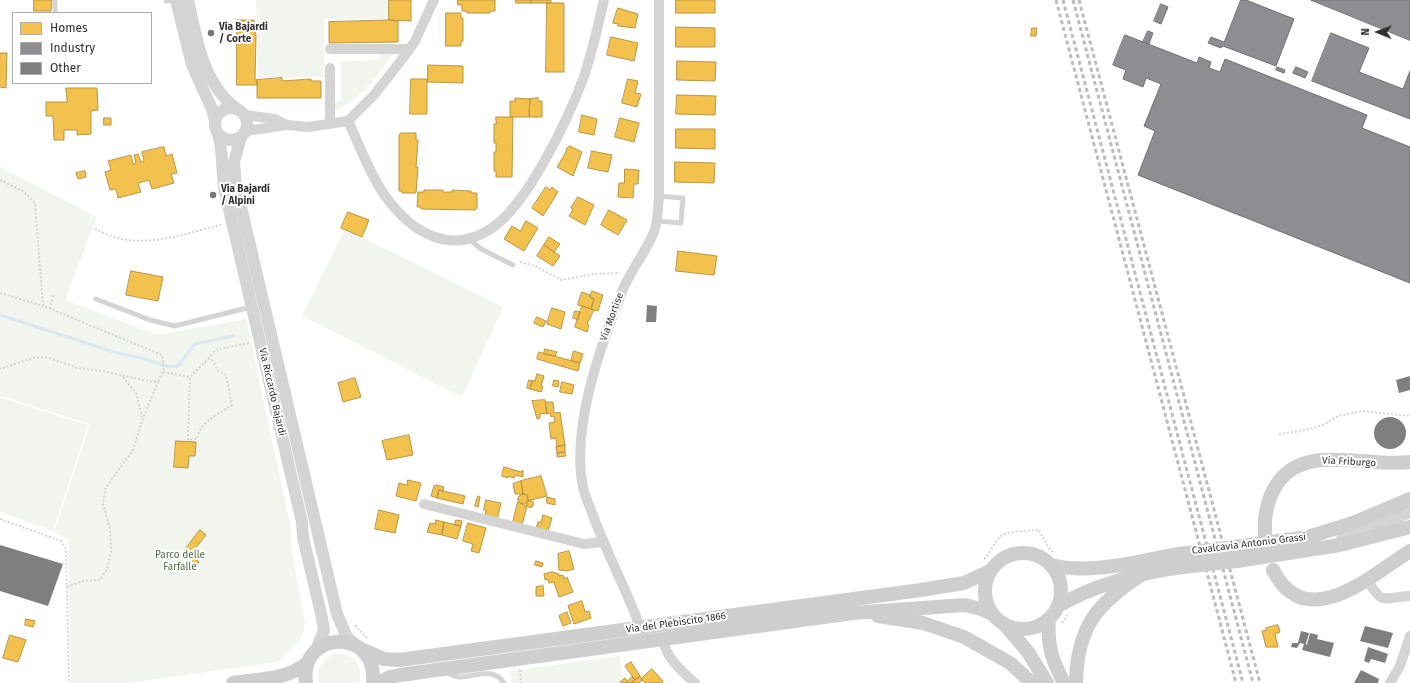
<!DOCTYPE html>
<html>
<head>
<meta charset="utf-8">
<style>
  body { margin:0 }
  #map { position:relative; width:1410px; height:683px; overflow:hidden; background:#fff; font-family:"Fira Sans",sans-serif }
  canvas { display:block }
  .legend { position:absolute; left:12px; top:12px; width:140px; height:72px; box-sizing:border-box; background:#fff; border:1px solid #acacac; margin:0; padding:5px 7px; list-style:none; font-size:12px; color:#303030 }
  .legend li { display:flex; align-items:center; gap:8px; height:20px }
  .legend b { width:20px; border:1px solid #acacac }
  .north { position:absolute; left:1358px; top:12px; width:40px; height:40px; -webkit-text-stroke:3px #fff; paint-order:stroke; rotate:271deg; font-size:11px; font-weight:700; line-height:16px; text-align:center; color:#303030 }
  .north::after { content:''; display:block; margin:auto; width:14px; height:18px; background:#303030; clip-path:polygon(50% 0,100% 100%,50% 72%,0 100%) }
</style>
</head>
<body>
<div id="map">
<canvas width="1410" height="683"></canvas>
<ul class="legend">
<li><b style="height:11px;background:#f2c14e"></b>Homes</li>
<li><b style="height:11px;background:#8d8d92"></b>Industry</li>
<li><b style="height:11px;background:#7f7f7f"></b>Other</li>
</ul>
<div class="north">N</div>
</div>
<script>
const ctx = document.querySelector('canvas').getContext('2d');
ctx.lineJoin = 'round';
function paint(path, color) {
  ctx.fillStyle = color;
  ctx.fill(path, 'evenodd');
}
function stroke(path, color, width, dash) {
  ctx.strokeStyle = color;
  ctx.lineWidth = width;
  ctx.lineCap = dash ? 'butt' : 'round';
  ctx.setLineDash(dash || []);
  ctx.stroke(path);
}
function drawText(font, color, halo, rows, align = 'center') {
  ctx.font = font + ' "Fira Sans",sans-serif';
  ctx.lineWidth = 4;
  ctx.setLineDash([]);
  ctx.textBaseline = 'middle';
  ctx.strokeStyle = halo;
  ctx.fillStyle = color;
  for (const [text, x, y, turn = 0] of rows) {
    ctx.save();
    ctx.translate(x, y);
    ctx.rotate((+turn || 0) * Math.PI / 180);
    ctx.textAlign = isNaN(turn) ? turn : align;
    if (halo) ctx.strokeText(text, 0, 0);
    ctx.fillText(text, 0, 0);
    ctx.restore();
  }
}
paint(new Path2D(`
  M256,0H387V19H324V77L258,78Z
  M379,53H394C377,76 361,100 334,111V103L341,100V61L379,60Z
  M0,167L97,217L65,300L158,335L246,319L290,524L292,552L305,624L302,638L278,662L128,683H71L68,539L54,532L90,424L0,396Z
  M345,229L503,307L462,397L302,316Z
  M0,397L88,425L53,531L0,512Z
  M334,654C351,652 365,665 359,683H319C315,670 322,659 334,654Z
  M620,656L622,675L628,683H512L510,671Z`), '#f1f5ed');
const homes = new Path2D(`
  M34,0H52L51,11H34Z
  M389,0H411V21L389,20Z
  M458,0H495V11H490V13H467V11H462V5H458Z
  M516,0H531V3H516Z
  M531,0H551V3H531Z
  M676,0H715V13H676Z
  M547,3H564V72H546Z
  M618,8L638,14L635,28L618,26V24L613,23Z
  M446,13H461V18H463V41H461V46H446Z
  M237,20H254L256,36L255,80H257V85H237Z
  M389,20L398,21V42L329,43V22Z
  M676,27L715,28V47H676Z
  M1032,28H1037L1036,36H1031Z
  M611,37L638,43L634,61L607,55Z
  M0,53H7L6,88L0,87Z
  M677,61L716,62L715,81L677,80Z
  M428,65L463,66V83L428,82Z
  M282,78V81L311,79V81H321V98H257V80Z
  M411,79H427V114H410Z
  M628,79L638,81L635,93L641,94L637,107L622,103Z
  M66,88H97L98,110L91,111V134L77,135V130H64V140H54L53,116H46V102H67Z
  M677,95L716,96L715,115L676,114Z
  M515,98L530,99L529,117H510V101H515Z
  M538,98V101H542V117H529L530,99Z
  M582,115L597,119L594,135L579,132Z
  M496,117H513L512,177H496V171H494V152H496V143H494V124H496Z
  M104,118H111V125H104Z
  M620,118L639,123L634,142L615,137Z
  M676,129H715V149L676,148Z
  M401,133H416V140H418L416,167H418L416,193H402V191H399V135Z
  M570,146L582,152L573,176L557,167L565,154L567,148Z
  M164,147L166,156L172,154L177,173L171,174L174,183L152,189L149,180L138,183L141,192L118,198L116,189L110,190L105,172L111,170L108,161L131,155L133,164L136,163L134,155L138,154L141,162L144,161L142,152Z
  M592,151L612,155L608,172L588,168Z
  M675,162L715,163L714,183L675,182Z
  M625,169L639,170L638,184H634L633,198L618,197L619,183H624Z
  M85,171L86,177L78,179L76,173Z
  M546,187L550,190L552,187L558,192L543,216L532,208Z
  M424,190H443V192H452V190L471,191V193H477V208L475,210L421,209V207H417L418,192H424Z
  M578,197L594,205L585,225L569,216L573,209L571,208Z
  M609,210L627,220L618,235L601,225Z
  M348,212L369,220L362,237L341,228Z
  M526,221L538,228L524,251L504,239L512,226L520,231Z
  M549,237L560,244L554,252L544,245Z
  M544,245L560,256L553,266L537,256Z
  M678,251L717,256L714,275L676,271Z
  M131,271L163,277L158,301L126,295Z
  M592,291L603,295L598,311L591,309L594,299L590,297Z
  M582,292L590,295V297L594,299L591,309L578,305Z
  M582,306L594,310L587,324L589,325L587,332L575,327Z
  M552,308L565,312L561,329L547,324Z
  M575,311L580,312L578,320L573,318Z
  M537,317L546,321L543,327L534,323Z
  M545,349L557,352L555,356L544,354Z
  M574,351L583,354L580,363L571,361Z
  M539,352L580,363L578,371L537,359Z
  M537,374L544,376L541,386L543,387L541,392L530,389L533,380L535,381Z
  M355,378L361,397L343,402L338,383Z
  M529,380L532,381L530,389L527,388Z
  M554,380L559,381L558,387L553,386Z
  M562,382L574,385L572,394L560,392Z
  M545,400L547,413L540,414V418L537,419L532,401Z
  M546,402H553L554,413L560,412L565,445L557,447L556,438L551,439L549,423L555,422L554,416L551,417L550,413L547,414Z
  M409,435L413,455L387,460L382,441Z
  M176,441L196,442L195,456H189L188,468L174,467Z
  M565,445V452L557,453L556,447Z
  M565,452L566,456L557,457V453Z
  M504,467L521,472L523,470V477L515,475L514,478L508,476V478L502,476Z
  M541,476L547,496L527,501L528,495L523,494L521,481Z
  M408,480L421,483L416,501L396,496L399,483L407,485Z
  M521,481L523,494H515L513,484Z
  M436,485L444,487L443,491L439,490L437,498L431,496L434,486Z
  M439,490L465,496L463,504L437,498Z
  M518 499a5 5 0 1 1 10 0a5 5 0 1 1-10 0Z
  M478,496L480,497L478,507L475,506Z
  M547,497L555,499V505L547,503Z
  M486,500L501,503L497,520L485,517L486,510H484Z
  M526.5 504a3.5 3.5 0 1 1 7 0a3.5 3.5 0 1 1-7 0Z
  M518,502L527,506L522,525L513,522Z
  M379,510L399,515L395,533L375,529Z
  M543,515L552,518L547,535L535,532L538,522H541Z
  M436,520L444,522L442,535L427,532L430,523L435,524Z
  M456,520L462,521L461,526L455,525Z
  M444,522L461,526L457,539L442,535Z
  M468,523L486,528L479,553L471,551L473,544L463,541Z
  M200,530L206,535L190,555L199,562L195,567L181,555Z
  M569,551L574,569L567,571L559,570L558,554Z
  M536,561L543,563L542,567L535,565Z
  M553,572L559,574V576L563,575L564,579L567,577L573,592L559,597L554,582L549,583L548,579L545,580L544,574Z
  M543,586L544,596H536V587Z
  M582,601L585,612L589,611L591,618L574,624L568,606Z
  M567,612L571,623L563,626L559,616Z
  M26,619L35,621L33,627L25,625Z
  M1278,625L1280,632L1275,634L1278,647H1266L1262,631L1267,630L1266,628Z
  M10,635L26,640L18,662L3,658Z
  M631,662L640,676L635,680L625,666Z
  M652,669L663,681L662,683H645L642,680V678Z
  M640,676L642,680L639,683H631Z
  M632,677L635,680L631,683L620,682L625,678L627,681Z`);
paint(homes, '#f2c14e');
stroke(homes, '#b89645', 1);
const industry = new Path2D(`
  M1241,0H1246L1294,19L1276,66L1223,46L1221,48L1208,43L1211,37L1224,42Z
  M1311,0H1410V40Z
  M1161,4L1168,7L1161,24L1154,21Z
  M1148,31L1153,33L1149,44L1143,42Z
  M1331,33L1369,48L1359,72L1403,89L1410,71V119L1312,81Z
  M1125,35L1197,63L1199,57L1211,62L1209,68L1220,72L1225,59L1367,115L1362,128L1410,147V283L1138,175L1155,131L1144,126L1161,84L1146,78L1143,87L1123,79L1126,70L1113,65Z
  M1277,67L1285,70L1284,73L1276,70Z
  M1296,67L1308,72L1305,78L1293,73Z`);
paint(industry, '#8d8d92');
stroke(industry, '#717175', 1);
stroke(new Path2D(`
  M0,315L117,353L137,357L170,367L178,366L195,344L233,336`), '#dbe7f1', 3);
paint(new Path2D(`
  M647,305L657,306L656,322H646Z
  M1410,376V390L1399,393L1396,380Z
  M1374 433a16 16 0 1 1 32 0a16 16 0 1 1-32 0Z
  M0,545L63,564L48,606L0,591Z
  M1365,626L1393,633L1388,648L1360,641Z
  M1301,631L1309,633L1306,644L1307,645L1310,633L1318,635L1317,639L1334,643L1330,657L1302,650L1304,644L1300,643L1297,648L1291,647L1292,643H1298Z
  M1368,647L1388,654L1385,663L1371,659L1369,663L1364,661Z
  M1361,670L1379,679L1378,683H1354Z`), '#7f7f7f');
stroke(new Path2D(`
  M0,180L23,191L35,203L43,306L162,355L164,368L159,380L153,382L102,371L78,368L46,357L33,358L0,369
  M95,229C102,232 110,236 118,238C151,247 189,232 221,225
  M520,262L535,266L561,280L594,274L620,273
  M0,293L43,306
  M50,309L53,295
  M209,358L190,377L188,440L197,439C199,422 219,414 232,405L226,375L217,370L214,362L209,358L215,350L249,343
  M163,372L190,377
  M123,377L136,393L142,417
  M1279,434L1301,431L1323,425L1338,416L1362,411L1410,416
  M0,519L61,541L66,549L69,683
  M984,559C990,553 993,545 999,538C1004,530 1030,531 1039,530L1048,547L1054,553
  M67,587L83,581L100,580L107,569L111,552L110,529L103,504L106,487L133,450L143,418L159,380
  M1062,623L1067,615
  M355,625L367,638
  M520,670L521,683`), '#d4d4d4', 2, [2, 2]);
stroke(new Path2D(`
  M166,1L176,0
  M55,13V0
  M657,221L681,223L683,198L659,196
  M469,239L481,249L513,265
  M96,299L150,320L175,326L251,307
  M447,672C450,674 454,677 459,677C475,677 493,666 504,683`), '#d4d4d4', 5);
stroke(new Path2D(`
  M330,49H409
  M245,115L275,119L287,125
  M348,121C360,146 370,175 386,197C412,233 451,256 492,228C528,204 568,119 583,79C592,54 598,26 604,0
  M330,124V68
  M246,131L287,125L308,127L348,121L374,95L403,58L415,41L434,0
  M424,504L584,544L604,542
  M1367,579C1383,607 1383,597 1410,596
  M639,629L636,616C622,582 605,548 592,513C589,505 585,496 583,487C571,428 600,348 621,294C629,272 645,254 654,232C658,221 658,208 659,196V0
  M663,640C666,658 682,671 695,683
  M1390,683L1400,666L1410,636`), '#d4d4d4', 10);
stroke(new Path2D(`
  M176,0L192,65L212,109L215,121
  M188,0C196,37 203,84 236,108
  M215 124a16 16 0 1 1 32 0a16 16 0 1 1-32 0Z
  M218,134C224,153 221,173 225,192L302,522L303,537L322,618L324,630L316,650
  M241,137L234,162L236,186L337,614L347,637L357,646
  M1342,539L1410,512`), '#d4d4d4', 12);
stroke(new Path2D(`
  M1265,534C1264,516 1267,499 1277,484C1305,442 1368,468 1410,462
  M1234,547L1308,537L1353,523L1410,499
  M985 591a38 38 0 1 1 76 0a38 38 0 1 1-76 0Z
  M1237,561L1340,545L1410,527
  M1051,565C1093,575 1137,561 1179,554
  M1273,570C1306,635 1371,576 1410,551
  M1058,606C1096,584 1139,573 1182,567
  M878,616L923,623L964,637L1010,663L1032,683
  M1049,619C1047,646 1052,660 1064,683
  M1005,625L1028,652L1047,683
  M361,649L384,659L399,660L921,590L964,583L990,571
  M233,683C258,679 287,680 307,663
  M306,683C298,630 378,626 373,683
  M378,683L390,677L400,675L853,613L965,605L981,609L992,614
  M1076,683C1077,628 1096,604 1141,575`), '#cecece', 14);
stroke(new Path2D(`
  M1056,0L1236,683
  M1063,0L1243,683
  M1073,0L1253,683
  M1079,0L1260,683`), '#bcbcbc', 3, [4, 3]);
stroke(new Path2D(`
  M1179,554L1234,547
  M1182,567L1237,561`), '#cecece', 14);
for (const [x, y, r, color] of [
  [211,33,4,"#787878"],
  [213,195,4,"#787878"]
]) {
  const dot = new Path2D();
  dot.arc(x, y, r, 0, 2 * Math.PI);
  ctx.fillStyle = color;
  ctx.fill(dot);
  stroke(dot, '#fff', 1.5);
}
drawText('bold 10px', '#303030', '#fff', [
  ["Via Bajardi",219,27],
  ["/ Corte",219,39],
  ["Via Bajardi",221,189],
  ["/ Alpini",221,201]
], 'left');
drawText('10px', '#303030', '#fff', [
  ["Via Mortise",612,317,-70],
  ["Via Riccardo Bajardi",272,392,77],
  ["Via Friburgo",1349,462,3],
  ["Cavalcavia Antonio Grassi",1249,544,-7],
  ["Via del Plebiscito 1866",676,623,-8]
]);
drawText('10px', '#516a3f', '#fff', [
  ["Parco delle",180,555],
  ["Farfalle",180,567]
]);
</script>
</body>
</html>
